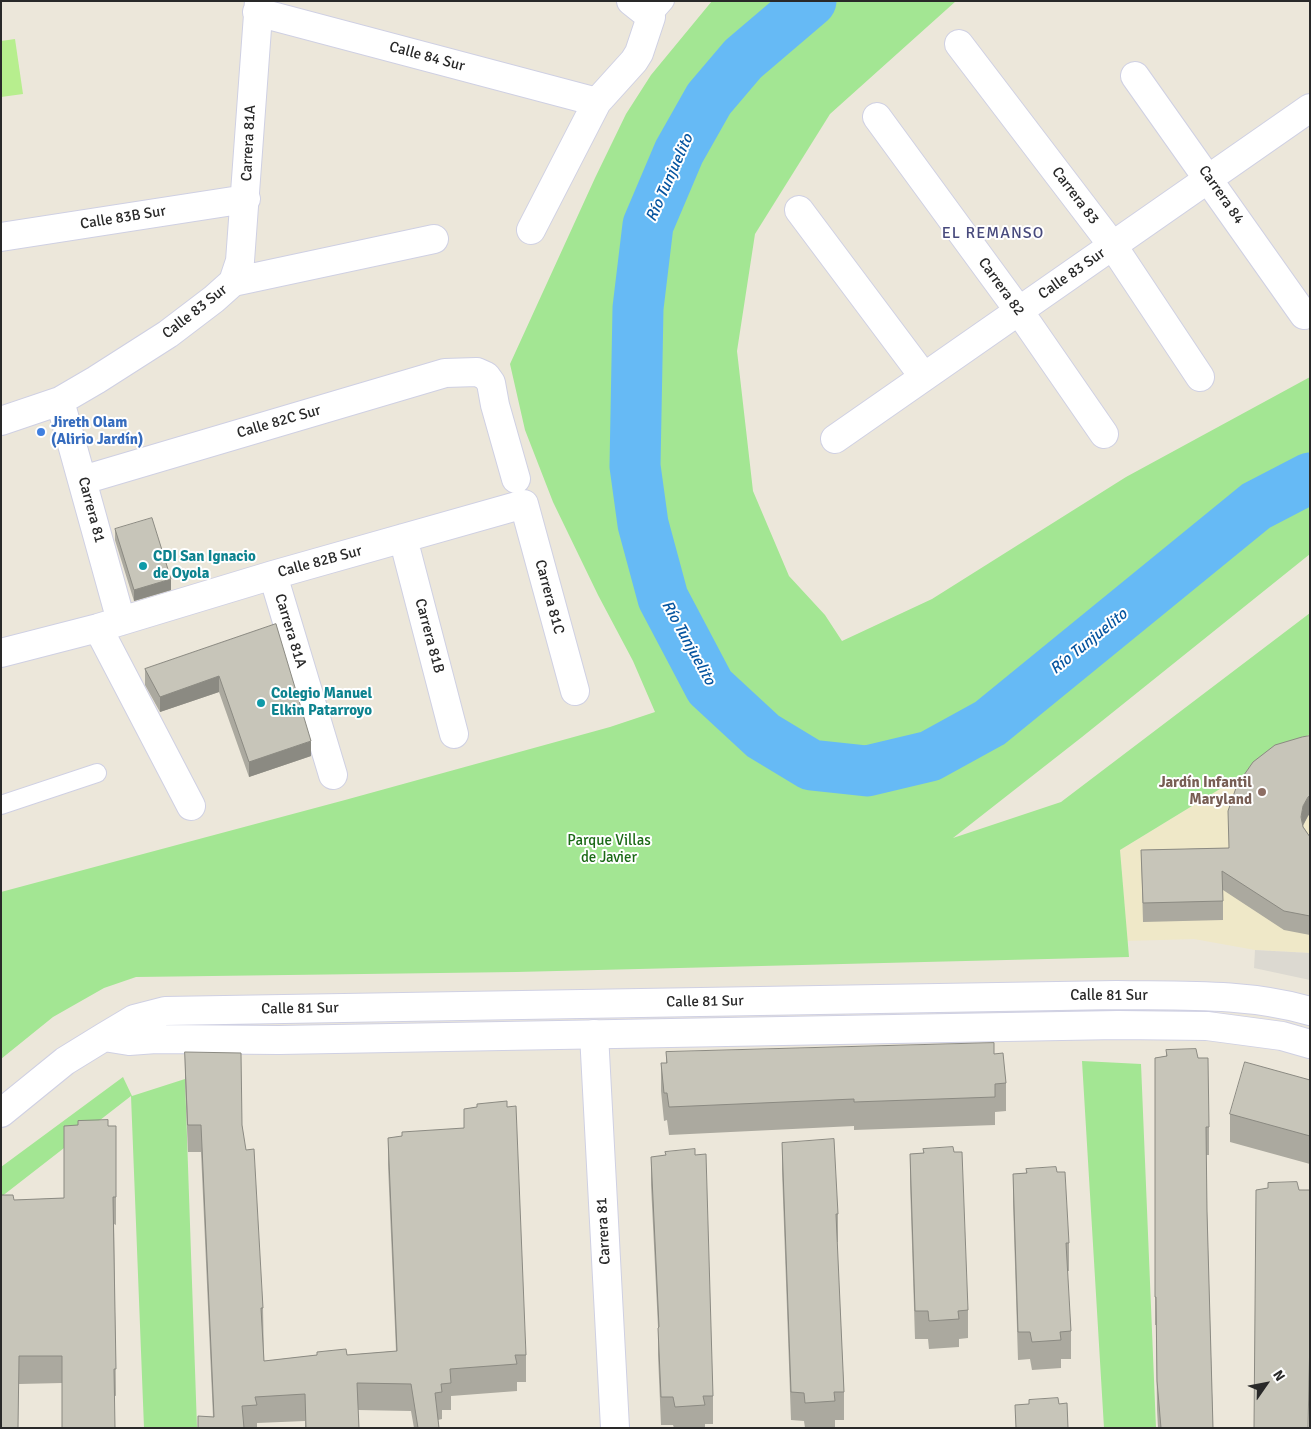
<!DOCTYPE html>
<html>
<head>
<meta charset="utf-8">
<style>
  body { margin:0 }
  #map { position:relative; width:1311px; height:1429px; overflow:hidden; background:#ece7da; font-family:Signika,sans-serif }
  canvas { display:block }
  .frame { position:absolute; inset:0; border:2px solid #292929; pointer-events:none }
  .north { position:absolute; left:1241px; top:1359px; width:50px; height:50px; -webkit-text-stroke:4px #fff; paint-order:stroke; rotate:57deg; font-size:14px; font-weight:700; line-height:20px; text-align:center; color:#292929 }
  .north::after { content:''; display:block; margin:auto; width:18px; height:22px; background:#292929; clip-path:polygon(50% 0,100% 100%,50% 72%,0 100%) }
</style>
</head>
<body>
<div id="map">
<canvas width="1311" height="1429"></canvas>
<div class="frame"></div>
<div class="north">N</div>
</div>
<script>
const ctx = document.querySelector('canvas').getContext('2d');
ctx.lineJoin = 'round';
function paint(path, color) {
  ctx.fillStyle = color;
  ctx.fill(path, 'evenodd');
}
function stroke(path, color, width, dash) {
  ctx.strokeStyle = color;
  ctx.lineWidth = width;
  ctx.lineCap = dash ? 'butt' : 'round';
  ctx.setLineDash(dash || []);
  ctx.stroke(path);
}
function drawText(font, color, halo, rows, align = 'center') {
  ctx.font = font + ' Signika,sans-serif';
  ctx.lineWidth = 4;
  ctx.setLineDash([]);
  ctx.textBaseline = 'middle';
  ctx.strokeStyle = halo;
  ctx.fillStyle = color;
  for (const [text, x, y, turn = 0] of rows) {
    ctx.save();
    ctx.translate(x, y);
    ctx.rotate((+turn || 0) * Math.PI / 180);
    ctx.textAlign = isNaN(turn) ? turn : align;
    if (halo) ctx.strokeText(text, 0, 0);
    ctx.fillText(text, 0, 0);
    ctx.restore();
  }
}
paint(new Path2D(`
  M1310,734V953L1255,950L1194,939L1127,941L1120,850Z`), '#efe8c8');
paint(new Path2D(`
  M712,1H956L830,114L755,234L737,351L753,491L789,576L825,615L842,641L932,599L1126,477L1310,377V554L1082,737L953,838L1061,802L1310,613V734L1120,850L1129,957L516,972L136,977L104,988L53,1017L1,1059V892L345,800L610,727L655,712L633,661L598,595L553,502L525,430L510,364L595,178L626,114L651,75Z
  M1082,1061L1141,1064L1156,1428H1104Z
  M123,1077L132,1096L185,1079L197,1428H144L131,1096L1,1197V1167Z`), '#a3e693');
paint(new Path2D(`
  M15,39L23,94L1,97V41Z`), '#b7ee8e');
paint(new Path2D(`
  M1255,950L1310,953V980L1254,968Z`), '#dcd9d1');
stroke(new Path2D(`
  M811,1L743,59L709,99L679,152L648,225L638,308L635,466L643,524L663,598L710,687L763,736L811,765L867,771L930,756L990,723L1256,506L1310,478`), '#66baf5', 51);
const service = new Path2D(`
  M651,17L665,1
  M1,805L97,773`);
const minor = new Path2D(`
  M257,12L597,102
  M959,44L1113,246L1200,377
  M1135,76L1304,315
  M877,117L1019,311L1104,434
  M799,210L924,377
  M531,230L597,102L634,61L639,53L651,17L631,1
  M1,237L246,199
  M233,282L240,261L259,1
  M60,401L121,621
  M1,421L60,401L96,380L168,334L214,299L233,282L434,239
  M835,439L1310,108
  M83,480L445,373L477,372L486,376L491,383L495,405L516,479
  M403,538L454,734
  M273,575L333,775
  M98,628L191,806
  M1,653L98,628L273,575L524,504L575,691
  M594,1034L615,1428`);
const tertiary = new Path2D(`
  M104,1037L129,1041L156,1039L279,1040L1118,1025L1207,1026L1282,1036L1310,1044
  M1,1113L65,1061L104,1037L134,1019L165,1011L1117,995C1182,996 1247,993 1310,1011`);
stroke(service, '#cfd0e3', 20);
stroke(minor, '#cfd0e3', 30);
stroke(tertiary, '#cfd0e3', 30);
stroke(service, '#fff', 18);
stroke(minor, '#fff', 28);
stroke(tertiary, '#fff', 28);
paint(new Path2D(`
  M115,529L171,590L134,601L115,540Z
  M276,624L311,756L249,777L219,692L160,712L145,685V669Z
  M1308,816L1303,826L1310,837V935L1284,930L1223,890V920L1143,922L1141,850L1228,848Z
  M1166,1050L1209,1127V1155H1206L1207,1211L1213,1428H1158L1157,1409L1156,1325H1155V1058L1166,1056Z
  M185,1052L242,1125L263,1308L264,1361L317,1355V1352L347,1355L396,1351L388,1165V1138L464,1128V1109L477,1107V1104L526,1355V1382H517V1391L451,1396V1410H442V1419L438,1420L439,1428H414L411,1411L358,1410L359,1428H305V1421L257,1423V1428H198V1416L213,1417L201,1152H188L185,1079Z
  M666,1052L994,1054L1006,1083V1111L995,1112V1125L854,1130V1126L669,1135L667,1120L664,1121L661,1091V1063H666Z
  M1310,1080V1164L1230,1142V1114Z
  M116,1126V1225L114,1224L116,1396L62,1383L19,1384L14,1200L64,1198Z
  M782,1143L838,1214V1242H837L844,1392V1420H835V1428H805L804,1421L791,1420L782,1171Z
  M923,1149L968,1310V1338L959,1339V1347L929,1349L928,1339H915L910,1182V1154L923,1153Z
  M651,1157L713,1396V1424H705V1428H674L673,1425H661L658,1355V1327L651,1185Z
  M1026,1169L1069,1243V1271H1067L1071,1331V1359H1061V1368L1032,1370L1030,1359L1018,1360L1013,1202V1174L1026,1173Z`), '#aba99f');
paint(new Path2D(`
  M171,579V590L134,601V590Z
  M219,676V692L160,712V697Z
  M311,741V756L249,777V762Z
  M1310,795V814L1308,816L1303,825L1301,817L1303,806L1308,797Z`), '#8b8a82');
const building = new Path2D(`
  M152,518L171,579L134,590L115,529Z
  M276,624L311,741L249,762L219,676L160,697L145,669Z
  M1310,736V795L1308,797L1303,806L1301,817L1303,827L1310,837V916L1284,911L1222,871L1223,901L1143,903L1141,850L1229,848L1228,811L1237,785L1253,762L1275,745L1302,737Z
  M994,1043V1054L1003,1053L1006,1083L995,1084V1097L854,1102V1099L669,1107L667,1093H664L661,1063H667L666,1052Z
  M1196,1049L1198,1058H1208L1209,1127H1206L1207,1211L1213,1428H1161L1157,1381L1156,1297H1155V1058L1167,1056L1166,1050Z
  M185,1052L241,1053L242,1125L246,1150L254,1149L263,1308H261L264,1361L317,1355V1352L346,1349L347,1355L397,1351L388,1138L402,1136V1132L464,1128V1109L477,1107V1104L507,1101V1107L516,1106L526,1355H515L517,1364L450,1369L451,1383L441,1384L442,1392L435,1393L439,1428H418L411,1384L357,1383L359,1428H306L305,1394L255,1397L257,1405L242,1406L244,1428H198V1416L214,1417L201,1125H188Z
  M1245,1062L1310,1080V1136L1230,1114Z
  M108,1120V1126H116V1197H113L116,1369H114L115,1428H62V1356H19L18,1428H1V1195H13L14,1200L64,1198V1126L78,1125V1121Z
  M834,1139L838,1214H836L844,1392H834L835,1401L805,1403L804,1393L791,1392L782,1143Z
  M953,1147L954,1152H962L968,1310L958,1311L959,1319L929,1321L928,1311H915L910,1154L924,1153L923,1149Z
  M695,1149V1155L706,1154L713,1396H703L705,1405L675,1407L673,1397H661L658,1328L659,1327L651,1157L666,1155L665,1152Z
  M1056,1167L1057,1172H1065L1069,1243H1066L1071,1331L1060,1332L1061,1340L1032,1342L1030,1332H1018L1013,1174L1027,1173L1026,1169Z
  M1297,1182L1299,1190H1310V1334L1308,1428H1254L1256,1190L1268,1188V1183Z
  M1058,1398L1059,1404L1067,1403L1068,1428H1016L1015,1405L1029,1404V1400Z`);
paint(building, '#c7c5b9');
stroke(building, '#8b8a82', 1);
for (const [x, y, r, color] of [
  [41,432,5,"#3f7fe0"],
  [143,566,5,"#0f9aa8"],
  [261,703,5,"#0f9aa8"],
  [1262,792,5,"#8d6e63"]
]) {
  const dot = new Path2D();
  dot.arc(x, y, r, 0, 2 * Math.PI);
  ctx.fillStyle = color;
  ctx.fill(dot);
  stroke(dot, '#fff', 2);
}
drawText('15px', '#292929', '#fff', [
  ["Calle 84 Sur",427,57,15],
  ["Carrera 81A",249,143,-87],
  ["Carrera 84",1221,195,55],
  ["Carrera 83",1075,196,53],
  ["Calle 83B Sur",123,218,-9],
  ["Calle 83 Sur",1072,274,-35],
  ["Carrera 82",1001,287,54],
  ["Calle 83 Sur",195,312,-38],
  ["Calle 82C Sur",279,422,-16],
  ["Carrera 81",91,510,75],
  ["Calle 82B Sur",320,562,-15],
  ["Carrera 81C",549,597,75],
  ["Carrera 81A",290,631,73],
  ["Carrera 81B",429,636,75],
  ["Calle 81 Sur",1109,996],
  ["Calle 81 Sur",705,1002,-1],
  ["Calle 81 Sur",300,1009,-1],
  ["Carrera 81",604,1231,-93]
]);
drawText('bold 15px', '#366cbe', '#fff', [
  ["Jireth Olam",51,423],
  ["(Alirio Jardín)",51,440]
], 'left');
drawText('bold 15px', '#0d838f', '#fff', [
  ["CDI San Ignacio",153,557],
  ["de Oyola",153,574],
  ["Colegio Manuel",271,694],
  ["Elkin Patarroyo",271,711]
], 'left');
drawText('bold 15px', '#785e54', '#fff', [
  ["Jardín Infantil",1252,783],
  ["Maryland",1252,800]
], 'right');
drawText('15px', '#1b6a16', '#fff', [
  ["Parque Villas",609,841],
  ["de Javier",609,858]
]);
drawText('italic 16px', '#0655a0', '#fff', [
  ["Río Tunjuelito",670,178,-66],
  ["Río Tunjuelito",1089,642,-39],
  ["Río Tunjuelito",688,643,61]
]);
ctx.letterSpacing = '1px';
drawText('16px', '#47497c', '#fff', [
  ["EL REMANSO",993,234]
]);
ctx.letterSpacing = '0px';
</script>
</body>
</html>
